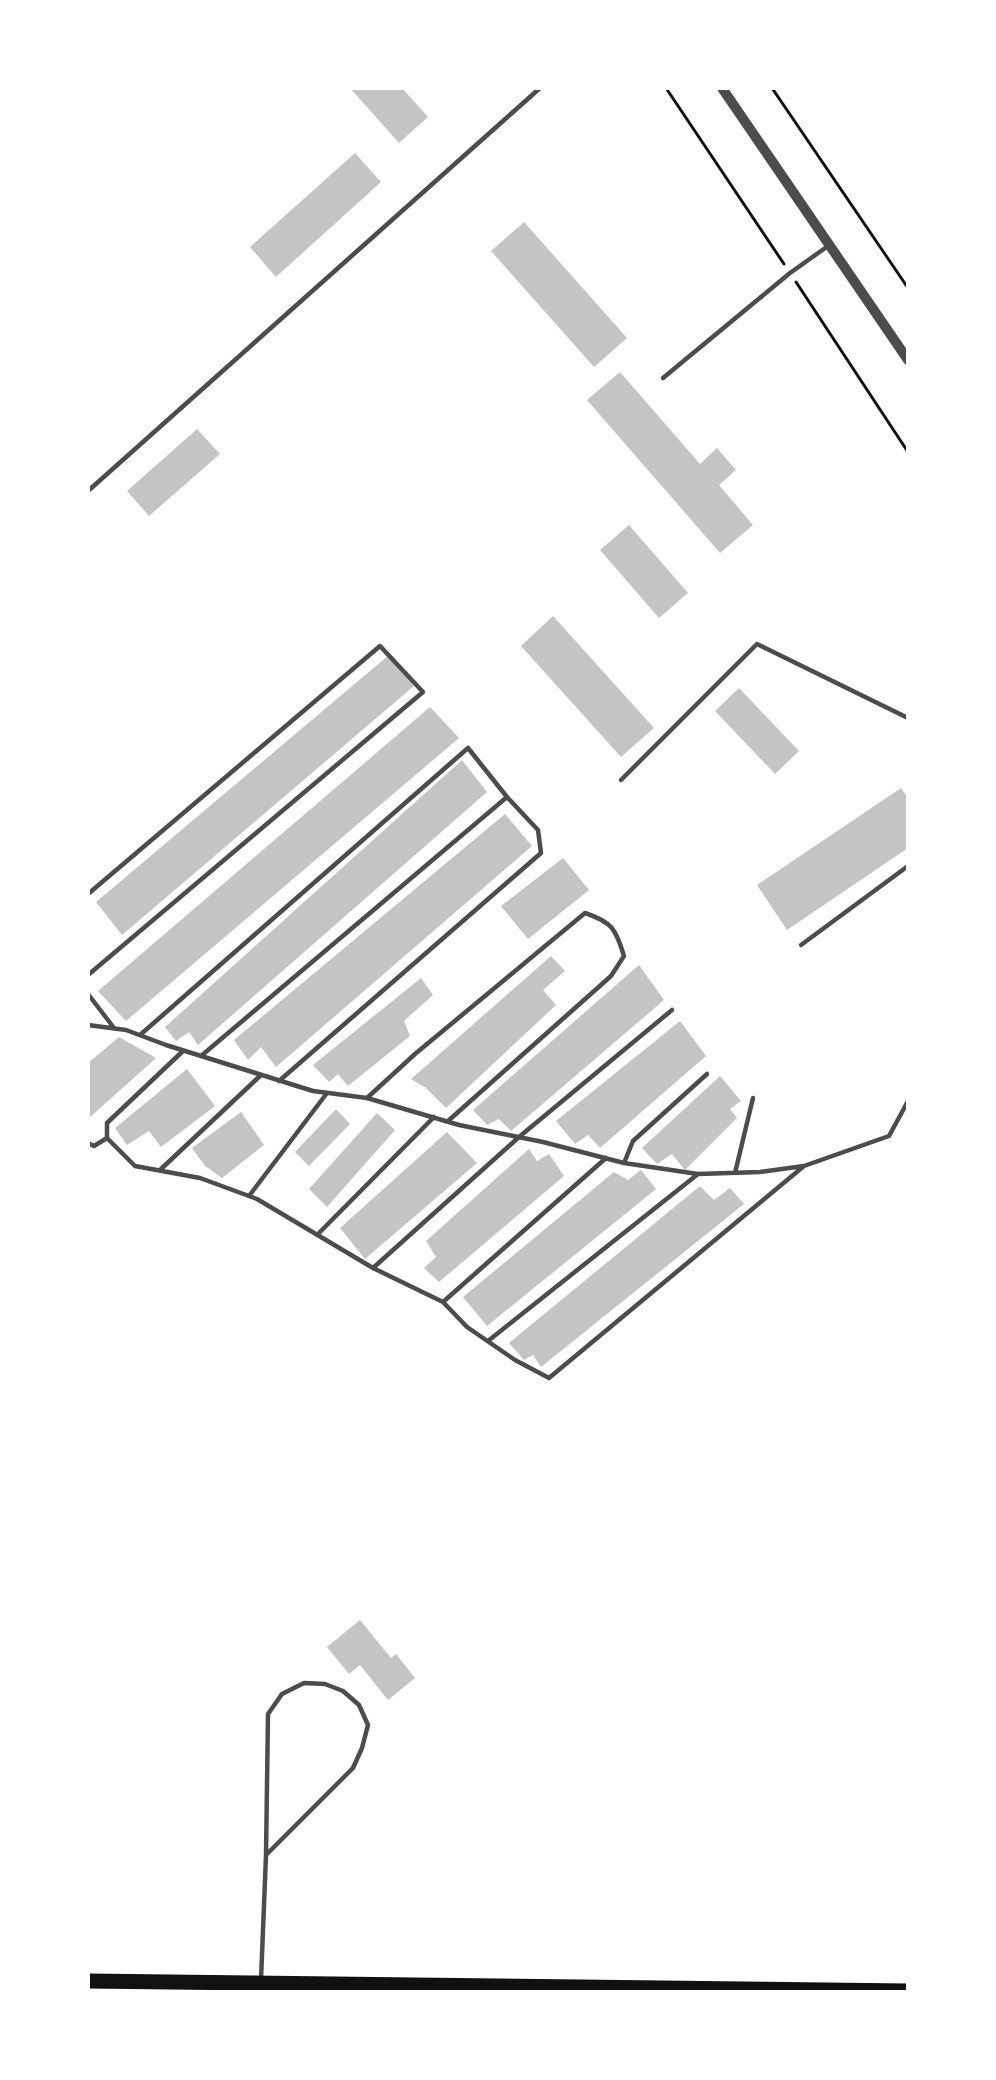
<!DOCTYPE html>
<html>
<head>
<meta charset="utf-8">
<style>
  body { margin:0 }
  #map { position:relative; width:996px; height:2080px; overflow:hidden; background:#fff; font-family:Bitter,serif }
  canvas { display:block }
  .frame { position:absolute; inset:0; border:90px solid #fff; pointer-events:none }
</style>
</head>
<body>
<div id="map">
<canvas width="996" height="2080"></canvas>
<div class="frame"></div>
</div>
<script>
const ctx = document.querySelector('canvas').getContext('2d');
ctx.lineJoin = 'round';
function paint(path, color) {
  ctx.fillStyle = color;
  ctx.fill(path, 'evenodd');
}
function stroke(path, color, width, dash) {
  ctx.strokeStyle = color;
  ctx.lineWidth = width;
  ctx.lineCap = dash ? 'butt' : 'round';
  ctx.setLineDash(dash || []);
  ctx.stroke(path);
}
paint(new Path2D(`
  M350,88H402L428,117L399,143Z
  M355,153L381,182L276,277L250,247Z
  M524,222L627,338L594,367L491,251Z
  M620,372L700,464L717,448L736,470L719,485L753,525L720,553L587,400Z
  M197,429L220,454L149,516L127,491Z
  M629,525L688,593L659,618L600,550Z
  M553,616L654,728L621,757L521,646Z
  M389,655L414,686L122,935L96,902Z
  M739,688L799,751L775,774L715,711Z
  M430,707L459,738L126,1021L98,991Z
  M462,760L487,792L198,1045L189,1032L176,1041L165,1027Z
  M901,788L908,798V848L787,930L757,885Z
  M505,814L532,846L276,1067L261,1047L248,1060L234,1040Z
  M563,858L589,890L528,939L501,906Z
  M551,956L565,971L543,990L556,1005L446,1108L426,1088L411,1079Z
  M639,965L664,1000L511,1131L499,1119L487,1125L473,1110Z
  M421,978L433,995L404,1021L410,1036L348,1086L338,1074L329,1082L313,1065Z
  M680,1021L706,1056L600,1148L588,1135L575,1144L556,1121Z
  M119,1037L156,1058L88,1119V1063Z
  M187,1069L215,1106L161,1147L149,1131L127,1145L115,1128Z
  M720,1076L741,1101L730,1109L737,1118L685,1170L672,1154L657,1164L642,1148Z
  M336,1109L350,1124L309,1166L295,1152Z
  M241,1112L264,1145L222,1178L205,1166L192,1148Z
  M377,1113L395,1130L327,1207L309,1189Z
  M447,1132L477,1163L365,1259L340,1228Z
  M529,1149L537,1161L549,1154L564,1176L439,1282L424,1268L436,1257L426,1241Z
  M641,1170L656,1189L487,1326L463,1297L614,1172L628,1180Z
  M700,1186L714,1200L730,1188L744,1204L541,1367L533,1355L524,1360L509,1343Z
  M360,1620L391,1658L396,1654L415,1678L388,1700L360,1665L349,1674L327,1647Z`), '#c4c4c4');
stroke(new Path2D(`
  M666,88L784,264
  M772,88L908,288
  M796,282L908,452`), '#111', 3);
stroke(new Path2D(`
  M663,378L790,273L828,246
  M88,491L540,88
  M621,780L757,644L908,718
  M88,894L380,646L423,692L88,975
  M801,945L908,866
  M88,994L114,1028
  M88,1025L126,1030L166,1045L313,1091L367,1098L459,1125L543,1142L624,1163L698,1174L760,1172L804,1166L889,1136L908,1101
  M140,1035L468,748L507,797L201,1056
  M279,1081L541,853L538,830L507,797
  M367,1098L415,1054L585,913C612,922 616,929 624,956L611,976L448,1121
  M107,1138V1123L183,1051
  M88,1143L94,1146L107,1138L135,1166L200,1178L257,1199L373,1268L443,1302L467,1327L515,1360L549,1378L804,1166
  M624,1163L633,1141L707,1074
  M160,1170L261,1075
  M735,1173L753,1098
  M249,1196L327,1093
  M318,1234L434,1117
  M373,1268L519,1137L672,1010
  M443,1302L606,1158
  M488,1341L698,1174
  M261,1980L266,1855L353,1768L362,1748L368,1725L359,1705L343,1691L325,1684L304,1683L282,1694L268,1714L266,1855`), '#4c4c4c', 4.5);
stroke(new Path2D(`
  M722,88L908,360`), '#4c4c4c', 10);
stroke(new Path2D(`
  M88,1981L908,1991`), '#111', 15);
</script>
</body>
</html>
